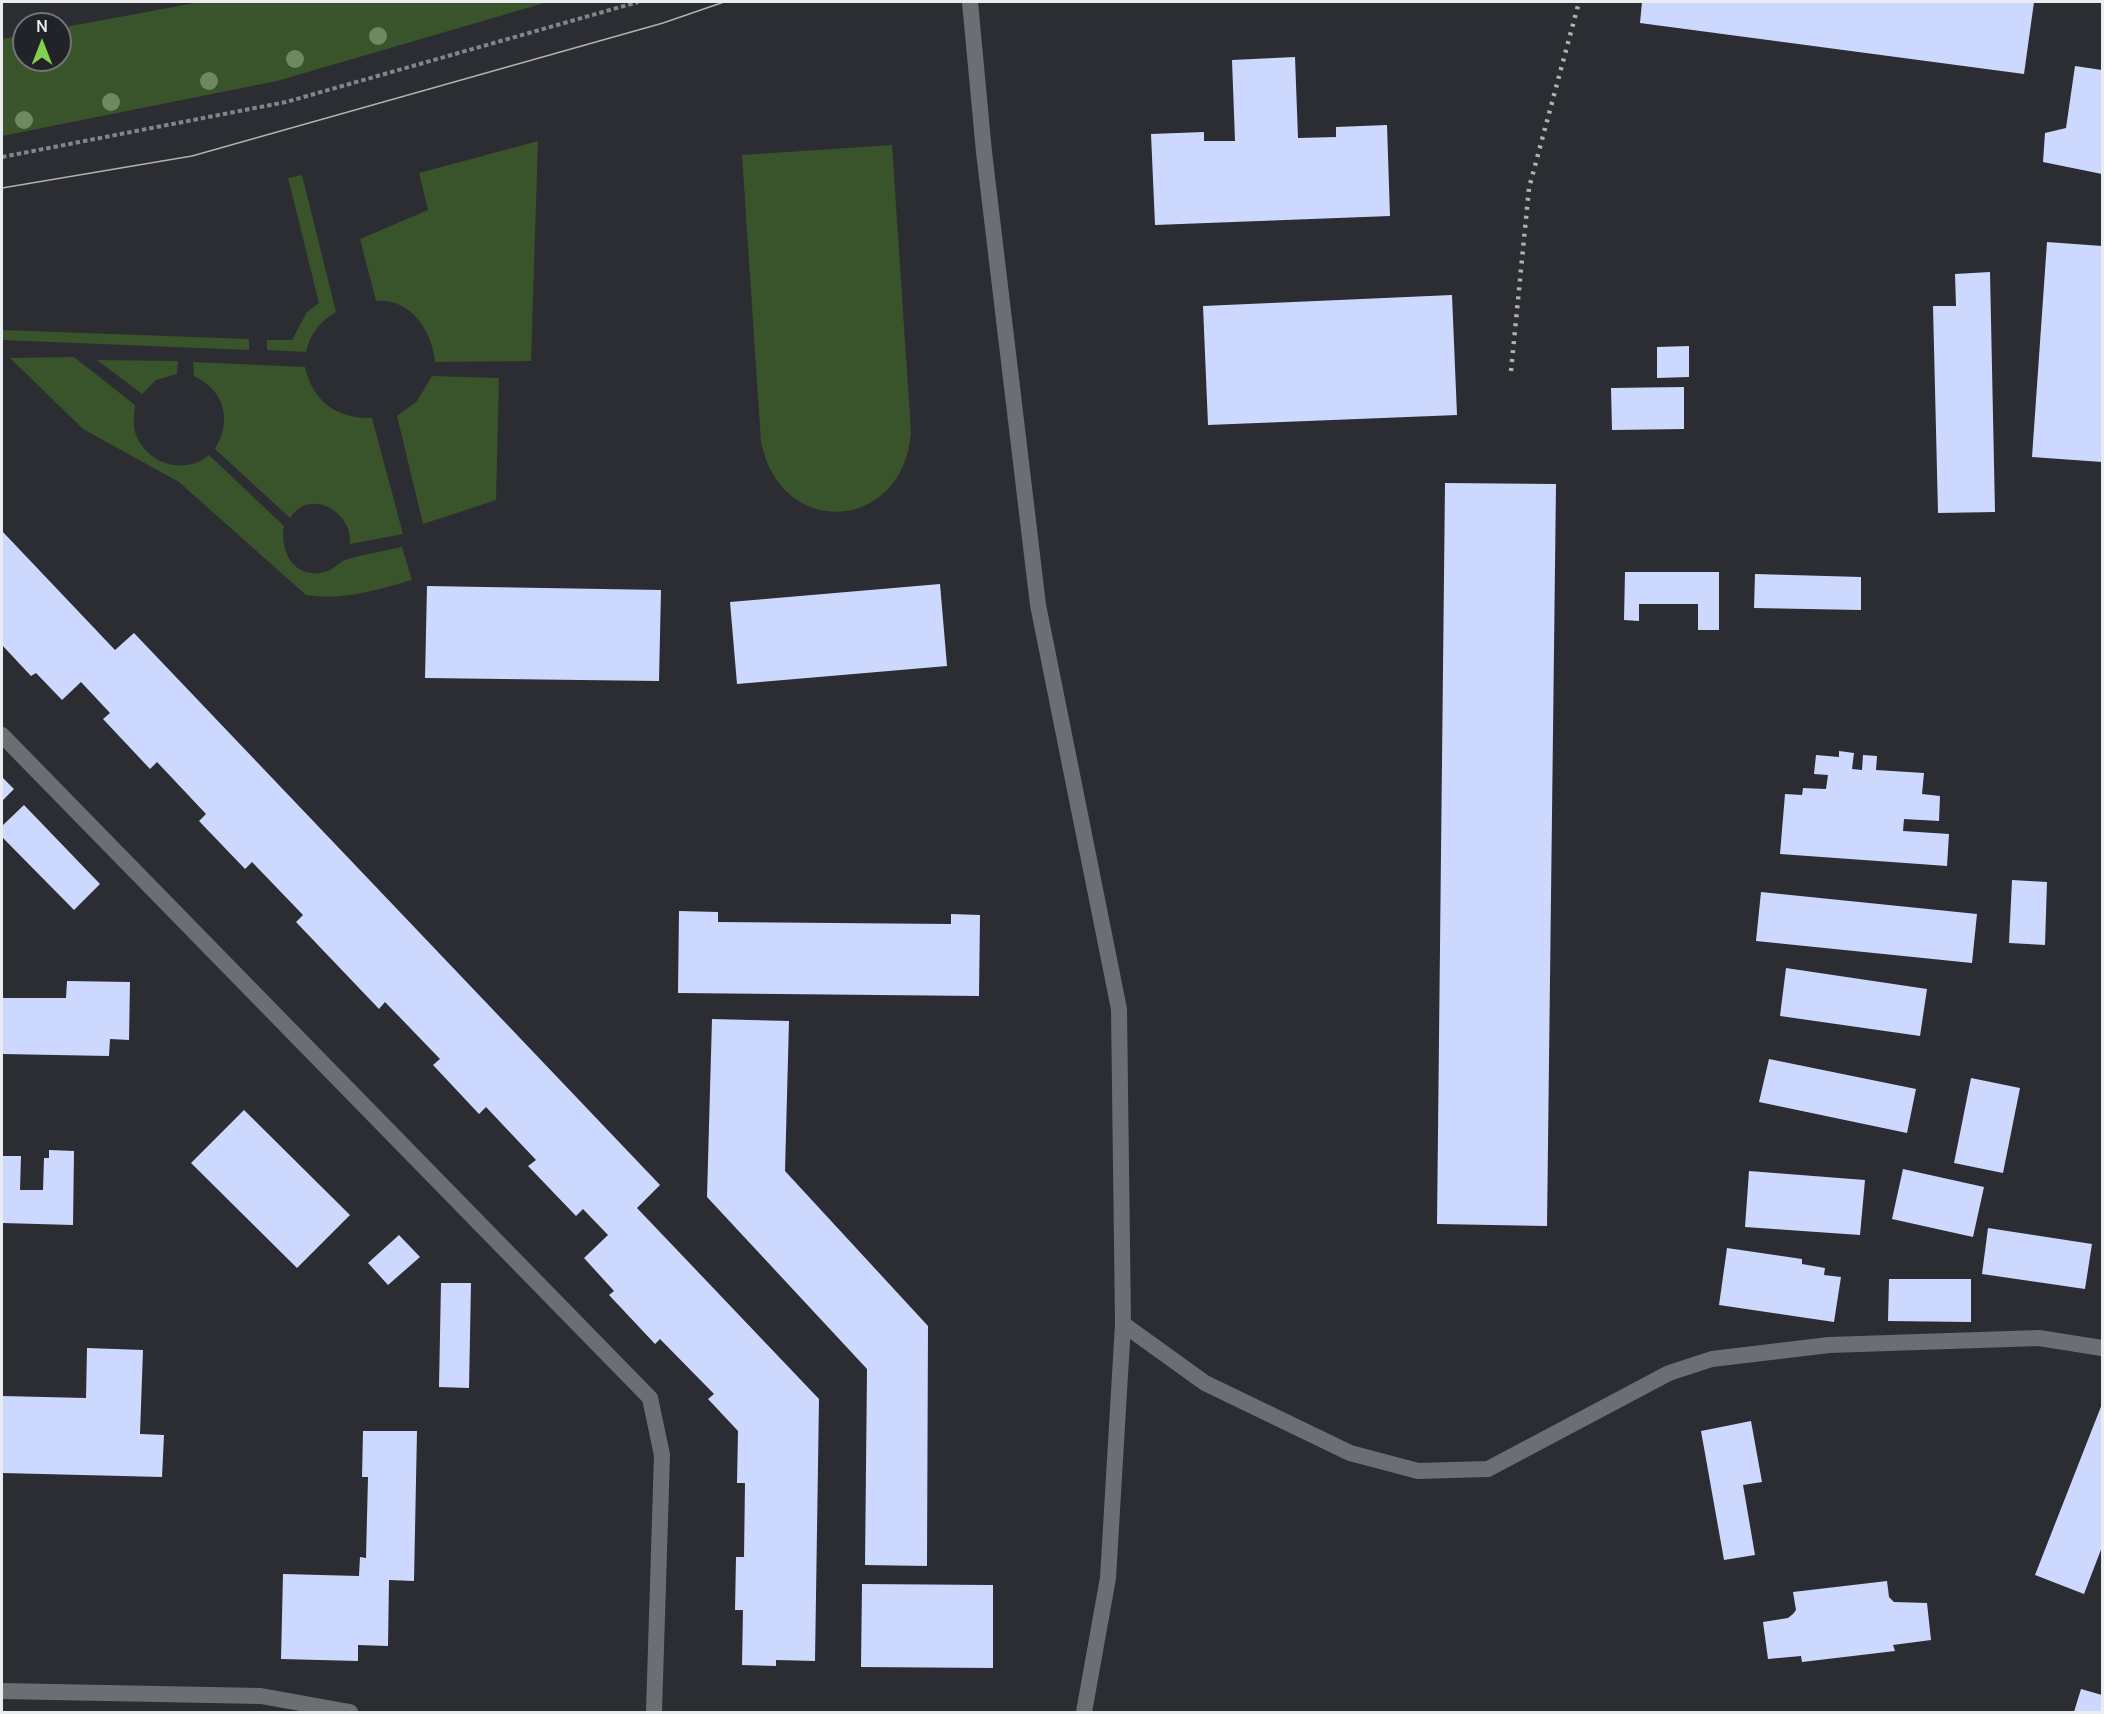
<!DOCTYPE html>
<html>
<head>
<meta charset="utf-8">
<style>
  body { margin:0 }
  #map { position:relative; width:2104px; height:1714px; overflow:hidden; background:#2b2d32; font-family:Manrope,sans-serif }
  canvas { display:block }
  .frame { position:absolute; inset:0; border:3px solid #ebecef; pointer-events:none }
  .north { position:absolute; left:12px; top:12px; width:60px; height:60px; box-sizing:border-box; background:#222328; border:2px solid #727378; border-radius:50%; rotate:0deg; font-size:16px; font-weight:700; line-height:24px; text-align:center; color:#ebecef }
  .north::after { content:''; display:block; margin:auto; width:21px; height:27px; background:#83d04f; clip-path:polygon(50% 0,100% 100%,50% 72%,0 100%) }
</style>
</head>
<body>
<div id="map">
<canvas width="2104" height="1714"></canvas>
<div class="frame"></div>
<div class="north">N</div>
</div>
<script>
const ctx = document.querySelector('canvas').getContext('2d');
ctx.lineJoin = 'round';
function paint(path, color) {
  ctx.fillStyle = color;
  ctx.fill(path, 'evenodd');
}
function stroke(path, color, width, dash) {
  ctx.strokeStyle = color;
  ctx.lineWidth = width;
  ctx.lineCap = dash ? 'butt' : 'round';
  ctx.setLineDash(dash || []);
  ctx.stroke(path);
}
paint(new Path2D(`
  M200,2H548L277,81L2,136V39L24,35V60H60V28Z
  M538,141L531,361L435,362C432,331 411,298 376,301L360,239L428,210L419,173Z
  M892,145L911,432C904,532 781,541 761,442L742,155Z
  M302,175L336,312C320,322 310,333 306,352L267,350V340H292L307,312L319,303L288,178Z
  M2,330L249,339V350L2,340Z
  M74,357L135,405C134,416 132,427 137,437C149,465 186,475 209,455L284,526C279,553 296,582 328,571C335,568 340,561 348,559C365,554 384,551 402,547L412,580C378,590 342,601 306,595L179,482L83,429L10,358Z
  M97,360L178,361L177,374L156,380L142,394Z
  M193,362L305,367C313,402 337,419 372,418L403,534L350,544C353,512 310,487 290,518L215,449C232,420 225,391 194,376Z
  M432,376L499,378L496,500L423,524L397,416L417,401Z`), '#39532a');
paint(new Path2D(`
  M1642,2H2034L2024,74L1640,23Z
  M1295,57L1298,138L1336,137V127L1387,125L1390,216L1155,225L1151,134L1204,132V141H1235L1232,60Z
  M2075,66L2102,70V174L2043,162L2045,133L2066,128Z
  M2047,242L2102,246V462L2032,457Z
  M1990,272L1995,512L1938,513L1933,306H1956L1955,274Z
  M1452,295L1457,415L1208,425L1203,306Z
  M1689,346V377L1657,378V347Z
  M1684,387V429L1612,430L1611,388Z
  M1445,483L1556,484L1547,1226L1437,1224Z
  M2,531L115,650L134,633L660,1185L637,1208L819,1399L815,1661L776,1660V1666L742,1665L743,1610H735L736,1557H744L745,1483H737L738,1431L708,1399L714,1394L660,1339L655,1344L609,1295L614,1291L584,1258L608,1235L583,1209L576,1216L528,1166L536,1160L486,1107L479,1114L433,1065L440,1059L385,1002L379,1009L296,922L303,915L252,862L245,869L199,821L206,814L157,762L150,769L103,719L110,713L81,682L62,700L36,673L31,676L2,645Z
  M1625,572H1719V630H1698V604H1639V621L1624,620Z
  M1755,574L1861,577V610L1754,608Z
  M940,584L947,666L737,684L730,602Z
  M427,586L661,590L659,681L425,678Z
  M1839,751L1854,753L1852,769L1862,770L1863,755L1877,756L1876,770L1924,773L1922,794L1940,796L1939,821L1904,819L1903,831L1949,834L1947,866L1780,854L1785,794L1802,795L1803,788L1826,789L1828,775L1814,774L1816,755L1839,757Z
  M2,777L14,789L2,801Z
  M24,805L100,884L74,910L2,837V826Z
  M2012,880L2047,882L2045,945L2009,943Z
  M1761,892L1977,914L1972,963L1756,941Z
  M679,911L718,912V922L951,924V914L980,915L979,996L678,993Z
  M1786,968L1927,989L1920,1036L1780,1016Z
  M67,981L130,982L129,1040L110,1039L109,1056L2,1054V998H66Z
  M712,1019L789,1021L785,1171L928,1326L927,1566L865,1565L867,1369L707,1197Z
  M1769,1059L1916,1089L1907,1133L1759,1102Z
  M1971,1078L2020,1088L2003,1173L1954,1163Z
  M244,1110L350,1215L297,1268L191,1163Z
  M49,1150L74,1151L73,1225L2,1223V1156H21L20,1190H43L44,1158H49Z
  M1903,1169L1984,1187L1973,1237L1892,1219Z
  M1749,1171L1865,1180L1860,1235L1745,1227Z
  M1988,1228L2092,1244L2085,1289L1982,1274Z
  M399,1235L420,1257L388,1285L368,1263Z
  M1727,1248L1802,1259V1264L1825,1268L1824,1275L1841,1277L1834,1322L1719,1305Z
  M1889,1279H1971V1322L1888,1321Z
  M441,1283H471L469,1388L439,1387Z
  M87,1348L143,1350L140,1434L164,1435L162,1477L2,1473V1396L86,1398Z
  M2102,1404V1547L2084,1594L2035,1575Z
  M1751,1421L1762,1482L1743,1485L1755,1555L1724,1560L1701,1431Z
  M363,1431H417L414,1581L389,1580L388,1646L358,1645V1661L281,1659L283,1574L359,1576L360,1557L366,1558L368,1477H362Z
  M1887,1581L1889,1597L1894,1602L1927,1603L1931,1640L1893,1645L1895,1651L1802,1662L1801,1656L1768,1659L1763,1622L1788,1618L1793,1614L1796,1610L1793,1592Z
  M862,1584L993,1585V1668L861,1667Z
  M2081,1689L2102,1695V1712H2074Z`), '#cdd8fe');
stroke(new Path2D(`
  M2,157L286,102L638,2`), '#84858a', 4, [4.5, 3]);
stroke(new Path2D(`
  M970,2L984,152L1038,605L1119,1009L1123,1324L1108,1578L1084,1712
  M2,735L650,1398L662,1455L654,1712
  M1123,1324L1205,1383L1350,1453L1418,1471L1488,1469L1669,1373L1712,1359L1829,1345L2039,1338L2102,1348
  M2,1691L261,1696L350,1712`), '#6c6e74', 16);
stroke(new Path2D(`
  M2,188L192,156L663,23L724,2`), '#b0b1b5', 1.5);
stroke(new Path2D(`
  M1511,371L1529,188L1579,2`), '#b0b1b5', 4.5, [3, 6]);
ctx.fillStyle = '#6c8960';
for (const [x, y] of [
  [378,36],
  [295,59],
  [209,81],
  [111,102],
  [24,120]
]) {
  ctx.beginPath();
  ctx.arc(x, y, 9, 0, 2 * Math.PI);
  ctx.fill();
}
</script>
</body>
</html>
